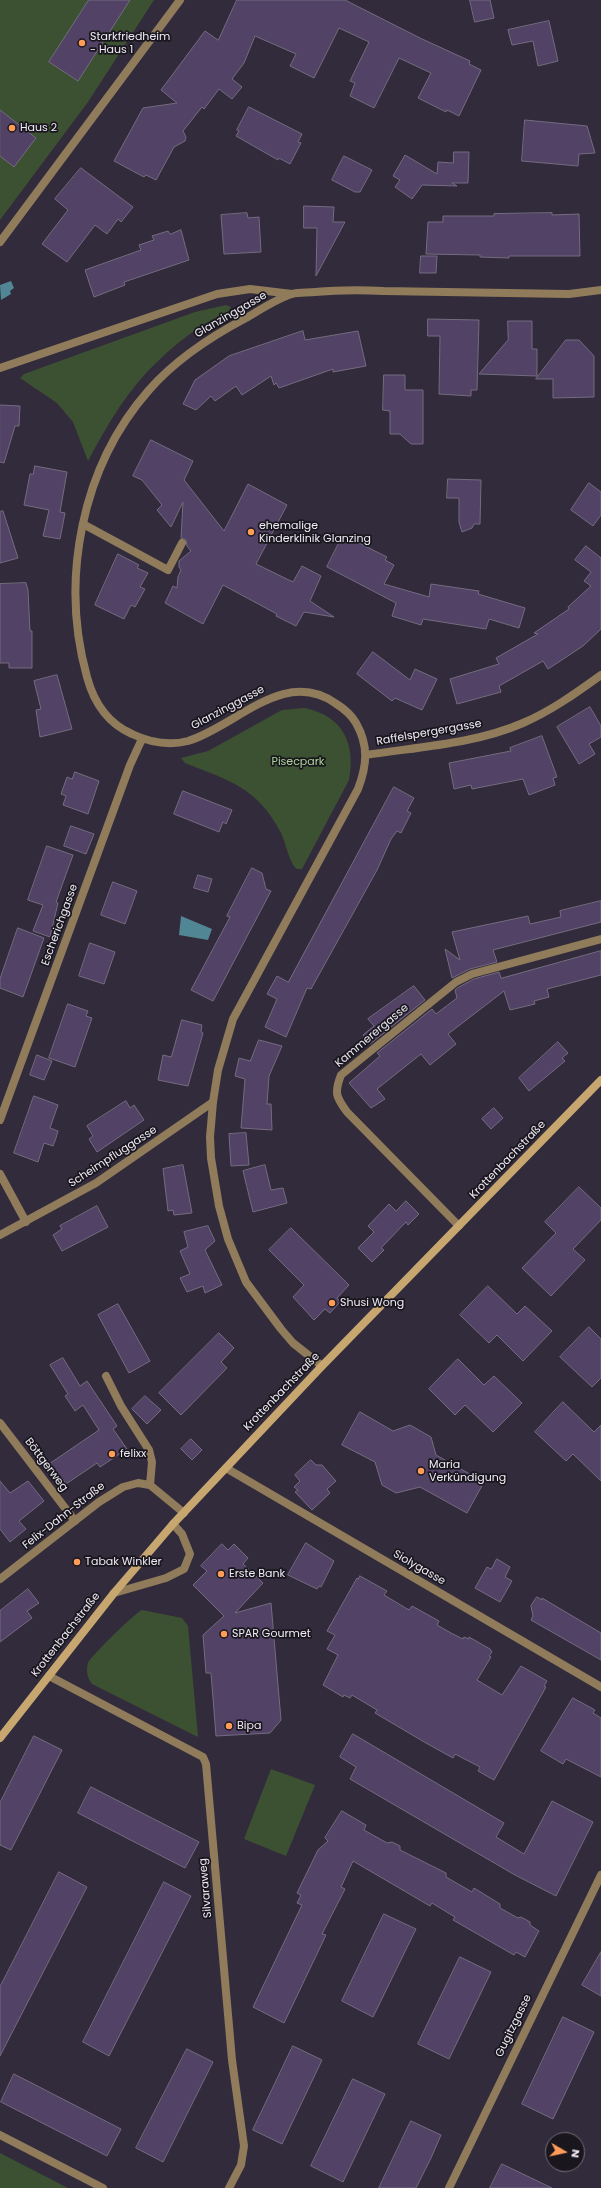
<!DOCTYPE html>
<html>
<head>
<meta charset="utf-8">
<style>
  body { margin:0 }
  #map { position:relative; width:601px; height:2188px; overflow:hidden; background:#322b3c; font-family:Poppins,sans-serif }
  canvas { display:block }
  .north { position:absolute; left:545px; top:2132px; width:40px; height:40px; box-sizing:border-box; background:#19161d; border:1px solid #6f6b74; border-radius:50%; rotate:99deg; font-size:11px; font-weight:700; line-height:16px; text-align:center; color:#efebf6 }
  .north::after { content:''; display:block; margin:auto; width:14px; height:18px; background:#fe9c58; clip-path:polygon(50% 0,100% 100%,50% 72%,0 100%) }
</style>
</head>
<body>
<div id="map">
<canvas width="601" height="2188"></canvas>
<div class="north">N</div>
</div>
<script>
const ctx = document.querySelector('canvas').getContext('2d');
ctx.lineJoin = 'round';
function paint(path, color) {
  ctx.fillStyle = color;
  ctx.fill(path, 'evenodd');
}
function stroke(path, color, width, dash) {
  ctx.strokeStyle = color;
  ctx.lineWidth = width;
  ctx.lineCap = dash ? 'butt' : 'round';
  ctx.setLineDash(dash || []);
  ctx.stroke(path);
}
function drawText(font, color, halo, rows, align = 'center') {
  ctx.font = font + ' Poppins,sans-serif';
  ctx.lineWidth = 3.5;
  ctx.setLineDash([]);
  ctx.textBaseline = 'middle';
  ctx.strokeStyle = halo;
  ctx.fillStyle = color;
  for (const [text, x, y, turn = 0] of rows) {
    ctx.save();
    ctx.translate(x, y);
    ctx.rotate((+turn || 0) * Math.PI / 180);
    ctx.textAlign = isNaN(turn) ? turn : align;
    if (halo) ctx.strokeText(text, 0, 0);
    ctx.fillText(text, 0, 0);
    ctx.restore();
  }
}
paint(new Path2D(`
  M0,0H154L88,102L0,220Z
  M226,305L231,307C228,314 220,315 214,319C194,329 175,345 158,361C128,389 107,425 88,461L73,422L57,403L20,378L24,374L195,312Z
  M305,708C343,716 356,744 349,780L302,869H297C289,863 286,843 281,833C257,787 230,781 185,763L181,758L208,751L282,710Z
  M142,1610L182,1618L188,1626L198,1737L92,1684C87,1678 86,1670 88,1663C91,1656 135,1613 142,1610Z
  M271,1769L315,1785L286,1856L244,1839Z
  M0,2153L68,2188H0Z`), '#3c5132');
paint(new Path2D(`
  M11,281L14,288L10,291L11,294L1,300L0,285Z
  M181,916L212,929L208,940L179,935Z`), '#518795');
const building = new Path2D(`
  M89,0H130L78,81L49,62Z
  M237,0H345L420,38L470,61L469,64L481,70L459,116L447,110L446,112L418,98L431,73L399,58L374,108L350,96L355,83L350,81L369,42L339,28L314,78L290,66L296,54L255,36L244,63L232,79L242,87L232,99L219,89L204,109L202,107L183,131L186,137L185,141L174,147L156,180L146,175L144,177L114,161L143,108L177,103L161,90L205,31L218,40Z
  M470,0H490L494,18L475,22Z
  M549,21L558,61L538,66L533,41L512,45L508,30Z
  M249,107L302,134L298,142L301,143L290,164L279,158L278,160L236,136L239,131L237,130Z
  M0,110L36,138L14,167L0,156Z
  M525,120L587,126L595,153L579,154L578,166L522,161Z
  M454,152H469L468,183H452L457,186L422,185L412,199L395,187L400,180L393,176L405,155L437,174L438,162L453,163Z
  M344,156L372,170L360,192H355L332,180Z
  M81,168L133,207L121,222L118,219L107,234L95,225L67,262L42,244L68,210L55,199Z
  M304,206L334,207L333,222H345L316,276L317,228H304Z
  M247,213L248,218L259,217L261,252L224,254L221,215Z
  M552,213V215L579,214L580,256H509V258L480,257V255L426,254L428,222H443V216H494V214Z
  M181,230L189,260L124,282L125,285L94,297L85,270L141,250L139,245L154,240L152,236L168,231L170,234Z
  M421,256H437L436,273H420Z
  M428,319L479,320L477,390H471V396L439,394L440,336H428Z
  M508,321H532V349H537V376L479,374L508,340Z
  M303,331L305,340L358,331L366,366L333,372V369L279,388L276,383L274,385L271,376L242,395L236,386L215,401L211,396L196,410L183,404L195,380L229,356Z
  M566,340H579L594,356V397L553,398V379H536Z
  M384,375H405V390H423V444H411L400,434H390V411L383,410Z
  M0,405L20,406L19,426H15L4,463L0,462Z
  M151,440L193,461L184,480L224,531L248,484L287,505L256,564L293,582L302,566L321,576L310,601L334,617L304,612L296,626L276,616L277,614L223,585L203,624L165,603L173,586L177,588L178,577L181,570L179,567V561L191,551L187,546L186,540L181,538L183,502L171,527L157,510L162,505L142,480L133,476Z
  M35,466L67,472L60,512L65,513L60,539L43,536L49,510L24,505L30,474H33Z
  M448,479L481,480L480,524H474L472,528L462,532L459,522V498H447Z
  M589,483L601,492V515L593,526L571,510Z
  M3,511L18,558L0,563V512Z
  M343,535L387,557L385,560L394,565L384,584L429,597L431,584L479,591L478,594L525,608L519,628L489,619L486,629L423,619L421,625L392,616L396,603L327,567Z
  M586,546L601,558V629L583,646L548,669L543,661L499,686L501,692L457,704L450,679L499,664L496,658L538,634L534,633L569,609L568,607L591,586L584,581L591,572L575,560Z
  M118,554L139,565L137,568L148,573L140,587L145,589L135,607L131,605L124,619L95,605Z
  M26,583L28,590L30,631H32V668H9V663H0V584Z
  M373,652L410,680L415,669L437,679L422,710L395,698L392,701L357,674Z
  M57,675L72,729L40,737L36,710L41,709L34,681Z
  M590,707L601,726V737L589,744L595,754L579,764L557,727Z
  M542,736L557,777L553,778L555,785L529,795L523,779L472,789L471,785L454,789L449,763L511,751L510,748Z
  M75,772L99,781L88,814L63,805L66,796L61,794L67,777L72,779Z
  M394,787L414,798L407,811L411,813L401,833L397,831L391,839L377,870L311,989L307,988L286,1037L265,1027L277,999L267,994L277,976L288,982Z
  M183,791L232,810L226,824L223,822L219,832L174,814Z
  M71,826L94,834L86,854L64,846Z
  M47,846L73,855L56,902L58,903L50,937L33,931L43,905L28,900Z
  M252,868L262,873L266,889L271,891L213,1001L191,990L230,917L227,916Z
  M198,875L212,879L208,892L194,888Z
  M113,882L137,891L125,924L101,915Z
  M601,901V922L493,950L497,962L470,969L452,978L445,949L460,960L452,932L528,916L530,924L561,917L560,911Z
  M18,928L44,938L23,997L0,988V979Z
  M90,943L115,952L104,984L79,976Z
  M601,951V975L547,989L549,997L534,1001L535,1004L510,1010L504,991L448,1034L456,1044L430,1065L421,1054L377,1089L385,1099L371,1108L349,1083L380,1056L377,1053L432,1009L436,1014L457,998L455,990L459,987L474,979L499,972L501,978Z
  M414,986L425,1000L370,1044L363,1035L374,1026L368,1019Z
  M68,1004L88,1011L86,1016L92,1018L75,1067L49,1058Z
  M182,1020L202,1025L201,1032L203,1033L188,1086L158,1080L163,1055L171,1057Z
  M259,1040L282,1046L269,1076L267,1104H271L272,1130L241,1128L245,1079L235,1076L239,1058L250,1061Z
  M558,1042L568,1053L562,1058L565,1061L529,1091L519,1078Z
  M37,1055L52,1061L44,1080L30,1075Z
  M34,1096L58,1105L50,1128L58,1131L56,1138L53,1146L44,1143L38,1162L14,1153Z
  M126,1101L130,1108L134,1105L144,1120L97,1152L89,1139L93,1136L87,1126Z
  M494,1108L503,1118L491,1129L482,1119Z
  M246,1133L249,1165L231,1166L229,1134Z
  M183,1165L192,1213L174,1215L173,1210L168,1211L163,1169Z
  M265,1165L271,1190L283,1188L287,1203L253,1212L243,1171Z
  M579,1187L601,1208V1220L573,1249L585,1260L551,1296L522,1268L556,1233L545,1222Z
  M406,1201L419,1214L408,1225L406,1222L381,1248L384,1250L372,1262L358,1248L374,1232L368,1226L389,1204L396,1211Z
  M97,1206L108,1227L62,1251L53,1235L62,1229L60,1226Z
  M208,1226L215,1241L205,1250L222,1285L205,1293L203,1286L187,1292L180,1278L190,1274L180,1251L188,1247L184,1232Z
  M291,1228L349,1285L337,1298L340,1302L330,1313L325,1309L314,1320L293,1297L304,1285L269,1250Z
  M488,1286L517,1314L525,1306L552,1331L523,1361L497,1335L489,1343L460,1315Z
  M118,1304L150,1361L129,1373L98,1315Z
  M589,1327L601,1339V1378L592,1387L560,1357Z
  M219,1333L234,1348L221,1362L227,1368L181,1415L159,1393Z
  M63,1358L80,1386L87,1381L117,1426L113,1429L127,1449L100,1467L97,1463L66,1484L62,1478L59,1480L49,1464L99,1430L83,1405L75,1411L65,1396L68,1394L50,1365Z
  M458,1359L484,1385L494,1376L522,1403L493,1432L465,1405L455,1415L429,1389Z
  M145,1396L161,1410L147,1424L132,1409Z
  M563,1402L594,1432L601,1425V1481L573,1454L566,1461L535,1432Z
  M360,1412L393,1431L410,1425L431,1437L436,1455L484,1482L467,1513L420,1487L396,1493L382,1485L375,1462L342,1445Z
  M191,1439L202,1450L192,1460L181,1449Z
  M311,1460L316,1465H322L336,1481L327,1489L330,1493L312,1510L295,1492L298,1490L294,1487L300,1481L295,1475Z
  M0,1481L10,1493L28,1481L44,1501L19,1521L26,1529L10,1542L0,1529Z
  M306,1543L334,1561L321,1587L319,1586L317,1589L288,1575Z
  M222,1544L228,1550L234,1544L248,1558L243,1564L263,1583L235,1613L271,1603L281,1720L270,1733L216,1736L211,1673H206L203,1635L224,1616L193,1585L207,1571L201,1566Z
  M497,1559L510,1567L505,1577L512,1581L500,1602L475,1588L487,1567L491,1569Z
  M360,1576L387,1591L384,1595L409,1610L412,1606L439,1621L437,1625L451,1633L463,1639L464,1637L469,1639V1637L490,1649L492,1652L489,1656L491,1657L477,1680L502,1695L521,1666L547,1681L544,1686L546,1687L494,1780L478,1771L480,1767L455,1754L453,1758L426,1743L375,1713L377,1710L352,1695L350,1698L344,1695L343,1697L323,1685L338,1655L327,1649L335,1635L327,1631L357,1578L358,1579Z
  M28,1589L39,1603L27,1611L32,1618L0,1642V1611Z
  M537,1597L542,1600V1598L601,1633V1660L531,1620L533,1616L531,1606Z
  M573,1698L595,1710L593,1713L601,1718V1777L566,1759L563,1764L541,1751Z
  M353,1734L504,1823L496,1837L524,1854L552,1801L593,1822L556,1896L515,1875L350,1779L356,1767L340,1757Z
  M34,1736L62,1750L11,1850L0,1845V1803Z
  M91,1787L199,1842L185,1868L78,1813Z
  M342,1811L366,1825L364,1830L387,1843L392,1842L400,1846V1850L446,1873V1877L472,1892L474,1888L500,1904V1908L518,1918L521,1917L530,1922V1925L539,1931L525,1957L516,1952L514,1955L453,1920L455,1917L432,1903L430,1906L353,1861L341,1887L345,1889L322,1934L326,1935L284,2023L253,2007L302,1905L297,1903L301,1895L297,1893L318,1850L328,1841L325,1838Z
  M59,1872L87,1887L0,2056V1987Z
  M164,1882L191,1896L109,2056L83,2042Z
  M384,1914L416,1929L373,2017L342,2001Z
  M601,1952V1996L582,1985Z
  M460,1957L491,1972L449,2059L418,2044Z
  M563,2017L594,2032L553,2119L522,2104Z
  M293,2046L322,2060L282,2144L253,2130Z
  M187,2049L213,2062L163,2162L136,2148Z
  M14,2074L121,2129L107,2156L1,2102Z
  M353,2079L385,2094L343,2182L311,2166Z
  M411,2121L441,2135L431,2158L416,2188H379Z
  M502,2164L552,2188H490Z`);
paint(building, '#514266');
stroke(building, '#746c7f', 1);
stroke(new Path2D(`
  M83,524L168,570L182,543
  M114,1593L166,1578L184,1569L190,1554L182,1534L173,1524`), '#907c5a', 8);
stroke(new Path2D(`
  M0,242L180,0
  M0,368L217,294L250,289L292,294
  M366,755C417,747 475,744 523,723C551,711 576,693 601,675
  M0,1120L130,765L142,739
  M0,1174L26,1222
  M459,1226L347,1112C336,1097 334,1093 341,1075L456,982L472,974L601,939
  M0,1235L96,1183L213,1102
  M322,1366L293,1343L281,1329L246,1282L228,1239L219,1206L211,1158L210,1137L213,1102L218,1070L233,1019L358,789C367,765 369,746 356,723C351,714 343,708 335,703C284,667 235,727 188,741C169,746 149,742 132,734C107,723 94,703 87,677C60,580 81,467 149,390C176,359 210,337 246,318C260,310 276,299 292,294C299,292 308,293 315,292C338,290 361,290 384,291C446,292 507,293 569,294L601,290
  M106,1376L121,1406L149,1450L152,1462L150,1485
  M0,1423L75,1521
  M226,1468L601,1687
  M49,1676L203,1757L206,1764L232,2060L244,2146L241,2165L229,2188
  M0,2135L103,2188
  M449,2188L601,1875`), '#907c5a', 8);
stroke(new Path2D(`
  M0,1579L99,1502L123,1487L138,1483L150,1485L184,1513`), '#907c5a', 8);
stroke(new Path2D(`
  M0,1738L114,1593L173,1524L322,1366L601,1080`), '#c7a76f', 8);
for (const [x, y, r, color] of [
  [82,43,4,"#fe9c58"],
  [12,128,4,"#fe9c58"],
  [251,532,4,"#fe9c58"],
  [332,1303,4,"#fe9c58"],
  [112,1454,4,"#fe9c58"],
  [421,1471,4,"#fe9c58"],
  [77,1562,4,"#fe9c58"],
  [221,1574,4,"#fe9c58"],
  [224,1634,4,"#fe9c58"],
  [229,1726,4,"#fe9c58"]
]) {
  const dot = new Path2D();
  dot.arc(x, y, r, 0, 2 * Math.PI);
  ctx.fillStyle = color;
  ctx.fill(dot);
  stroke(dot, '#19161d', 1.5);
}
drawText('11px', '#efebf6', '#19161d', [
  ["Starkfriedheim",90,37],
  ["- Haus 1",90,50],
  ["Haus 2",20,128],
  ["ehemalige",259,526],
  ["Kinderklinik Glanzing",259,539],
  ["Shusi Wong",340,1303],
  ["felixx",120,1454],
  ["Maria",429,1465],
  ["Verkündigung",429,1478],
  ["Tabak Winkler",85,1562],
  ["Erste Bank",229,1574],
  ["SPAR Gourmet",232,1634],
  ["Bipa",237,1726]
], 'left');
drawText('11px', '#efebf6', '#19161d', [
  ["Glanzinggasse",231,315,-30],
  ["Glanzinggasse",228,708,-28],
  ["Raffelspergergasse",429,733,-10],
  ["Escherichgasse",60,925,-70],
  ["Kammerergasse",372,1036,-40],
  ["Scheimpfluggasse",113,1157,-33],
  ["Krottenbachstraße",508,1160,-46],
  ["Krottenbachstraße",282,1392,-46],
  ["Böttgerweg",46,1465,53],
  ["Felix-Dahn-Straße",64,1516,-38],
  ["Siolygasse",419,1568,30],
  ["Krottenbachstraße",66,1635,-52],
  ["Silvaraweg",206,1888,-95],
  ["Gugitzgasse",514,2026,-64]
]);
drawText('11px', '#aed69b', '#19161d', [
  ["Pisecpark",298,762]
]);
</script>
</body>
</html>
